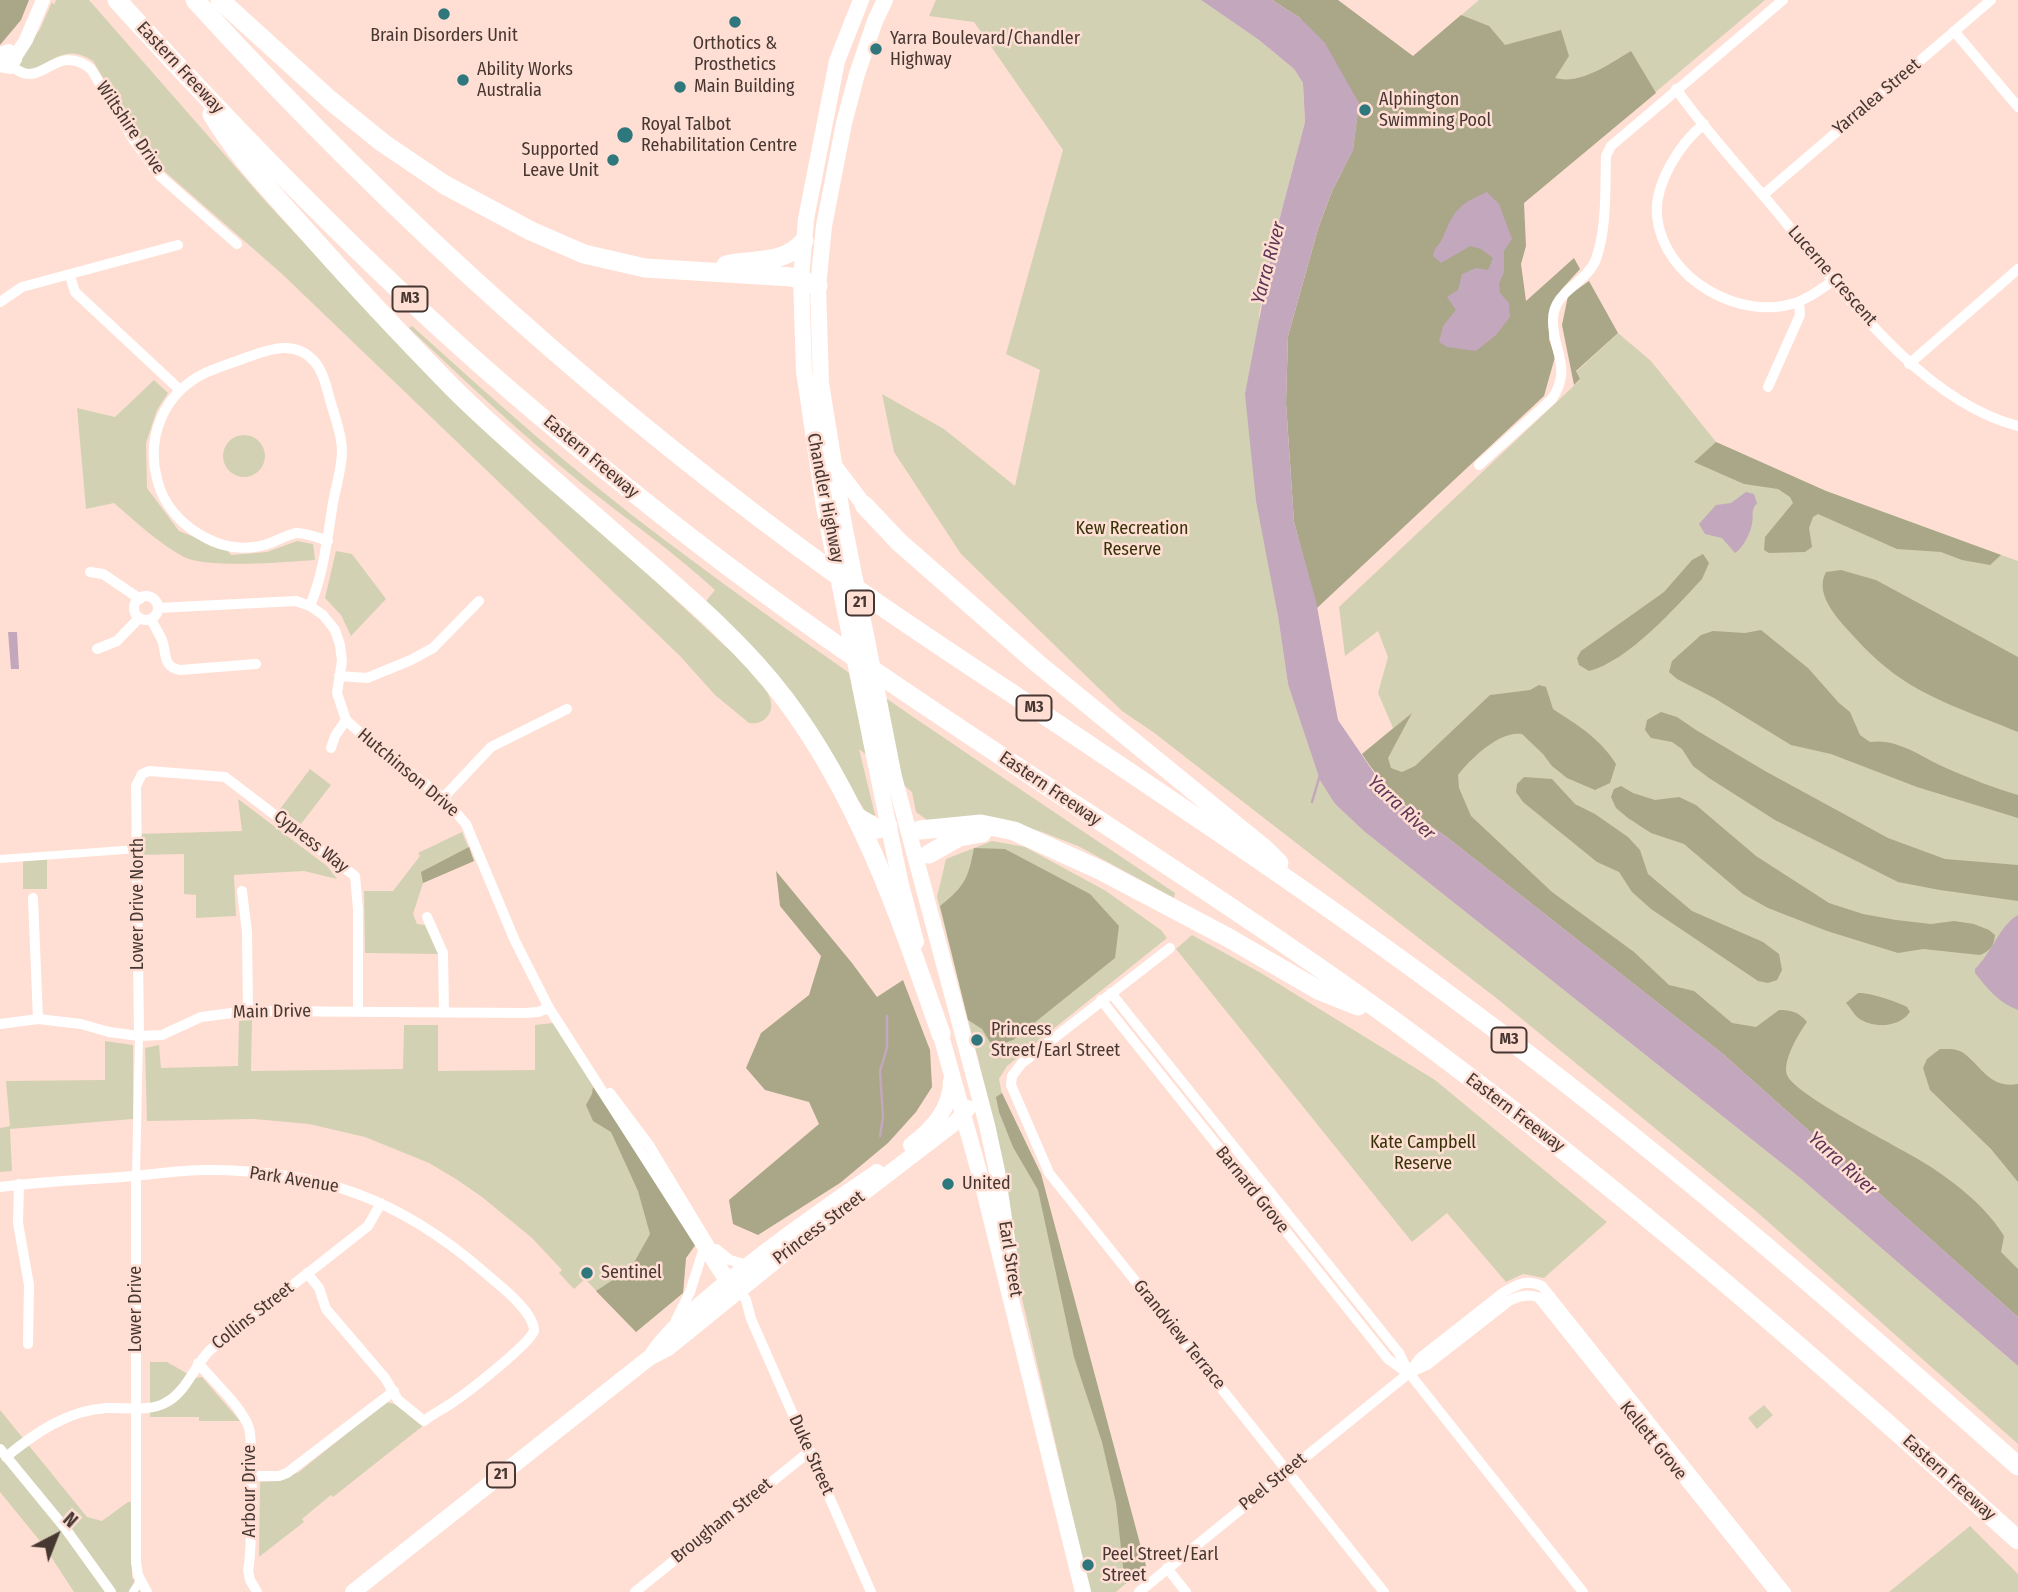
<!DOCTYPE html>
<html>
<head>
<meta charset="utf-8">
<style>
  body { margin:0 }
  #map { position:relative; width:2018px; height:1592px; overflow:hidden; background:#ffdfd4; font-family:"Fira Sans Condensed",sans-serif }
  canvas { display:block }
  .north { position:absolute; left:21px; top:1501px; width:70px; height:70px; -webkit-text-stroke:5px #ffdfd4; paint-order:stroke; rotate:42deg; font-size:19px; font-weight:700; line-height:28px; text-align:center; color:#473732 }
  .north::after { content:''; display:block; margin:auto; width:24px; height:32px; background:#473732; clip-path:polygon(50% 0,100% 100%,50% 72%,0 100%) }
</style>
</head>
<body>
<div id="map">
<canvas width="2018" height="1592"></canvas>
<div class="north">N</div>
</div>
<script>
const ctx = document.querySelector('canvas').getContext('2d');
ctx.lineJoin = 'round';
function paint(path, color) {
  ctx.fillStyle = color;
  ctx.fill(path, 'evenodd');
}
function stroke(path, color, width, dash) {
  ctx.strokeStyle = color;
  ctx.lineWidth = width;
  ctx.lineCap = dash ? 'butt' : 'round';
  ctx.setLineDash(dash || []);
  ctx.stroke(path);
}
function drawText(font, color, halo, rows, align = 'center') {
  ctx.font = font + ' "Fira Sans Condensed",sans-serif';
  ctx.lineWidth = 5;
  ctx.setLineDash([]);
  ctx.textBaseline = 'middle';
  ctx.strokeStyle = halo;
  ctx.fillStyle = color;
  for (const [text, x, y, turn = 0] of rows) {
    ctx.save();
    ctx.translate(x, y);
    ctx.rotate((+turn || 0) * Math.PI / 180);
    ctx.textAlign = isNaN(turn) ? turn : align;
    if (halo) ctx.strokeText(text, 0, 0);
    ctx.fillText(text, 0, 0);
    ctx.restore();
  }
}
paint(new Path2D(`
  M56,0H89L267,203L384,329L738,658C750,671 786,701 765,719C760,723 756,724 749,723L715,695L680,656L281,273L163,170L144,145L93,61C64,42 53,64 27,71L19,65V59L40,29L52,2L54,5Z
  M936,0H1201L1259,40L1294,69L1303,83L1305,122L1275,236L1259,315L1278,616L1288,684L1335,804L1365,832L1799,1177L2018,1366V1444L1757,1212L1500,1001L1153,732L1122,711L961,554L894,452L882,394L944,429L1015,486L1040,370L1006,354L1063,150L974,22L929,16Z
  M1479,0H1765L1286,403L1359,103Z
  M412,326C493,399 574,472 662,538C828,663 1003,777 1175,893L1174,898L1078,846L1042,832L987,816L927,820L916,812L912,792L859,749L875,815L872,818L867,814L804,713L754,648L706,601L715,590C673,551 626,519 581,483C521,434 465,381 409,328Z
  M1618,333L1651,361L1716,442L1826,491L2018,561V1317L1723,1054L1448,838L1362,754L1393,728L1378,693L1388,657L1378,631L1345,656L1339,607L1580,380L1576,372Z
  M154,380L168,393L157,410L146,443L147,488L179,531L227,550L231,555L267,552L297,541L313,544L315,560C286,562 208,569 184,557C158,543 136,522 114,503L86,509L77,408L115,417Z
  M223 456a21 21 0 1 1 42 0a21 21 0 1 1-42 0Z
  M336,551L352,554L386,599L351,636L341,615L325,598Z
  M310,769L331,785L301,824L280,809Z
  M238,799L327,866L337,879L304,871L234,875L236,916L196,918V895L184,894V854L137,855V834L242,831Z
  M462,832L474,861L423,883L413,914L417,924L425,925L439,954L365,953L364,891H393L420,856L418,853Z
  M992,841L1025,847L1106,891L1161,930L1167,938L1007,1066L999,1079L1002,1094L1041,1174L1102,1421L1146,1566L1116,1592H1090L1014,1264L1004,1171L989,1102L937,897L946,859Z
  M47,859V889H23V861Z
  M1192,935L1261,973L1435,1080L1607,1222L1544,1278L1523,1274L1506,1282L1447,1213L1412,1242L1176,949Z
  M252,1020L251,1071L403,1069L404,1025H438V1071L535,1070V1025L553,1023L696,1244L686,1258L683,1293L636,1332L585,1279L574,1289L559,1273L562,1270L532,1238L482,1197L456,1179L429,1163L365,1137L309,1124L254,1119L147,1121L145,1048L159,1045L161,1068L238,1066L239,1021Z
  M105,1041L133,1045V1119L10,1129L12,1171L0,1172V1128L10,1126L6,1081L105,1080Z
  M150,1362H167L195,1378L202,1377L240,1421H199V1417H150Z
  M386,1402L395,1404L424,1425L333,1497L331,1495L302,1519L304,1522L259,1557L260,1482L278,1481L299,1472Z
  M1764,1405L1773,1415L1757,1429L1748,1418Z
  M0,1410L87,1517L102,1521L128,1502H131L132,1577L140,1592H74L44,1546L0,1492Z
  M1970,1526L2018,1574V1592H1889Z`), '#d3d1b3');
paint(new Path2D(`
  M0,0H29L21,20L0,45Z
  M1272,0H1338L1413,56L1461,15L1489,26L1505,45L1561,30L1569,56L1555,78C1581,85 1609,64 1631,51L1656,93L1524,203L1526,246L1521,264L1526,301L1574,258L1580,269L1561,290L1549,316V339L1555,357L1544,396L1317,608L1294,522L1286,403L1288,336L1318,229L1332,191L1353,150L1359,103L1300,18Z
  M1589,281L1618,333L1576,371L1580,379L1574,385L1562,325L1568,296Z
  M1716,442L1826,491L2001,555L1990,565L1962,560L1941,552L1897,549L1818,514L1813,517L1809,528L1812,547L1805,552L1769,553L1764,550L1765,537L1793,503L1790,497L1778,489L1744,484L1694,462Z
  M1703,554L1709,563L1702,579C1674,609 1628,661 1589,671L1579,665L1577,658L1581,651L1664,592L1692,560Z
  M1841,570L1876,580L2018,657V732C1975,714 1925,699 1888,669C1870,655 1854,637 1839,620C1828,606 1817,589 1826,572Z
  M1761,630L1808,668L1839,703L1850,712L1860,735L1870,742C1898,738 1921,757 1946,768C1969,778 1994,788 2018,795V818L1917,787L1831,754L1791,745L1714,698L1677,679L1669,672L1672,661L1701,635L1713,631L1745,633Z
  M1539,685L1546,687L1553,709C1577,725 1600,738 1616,764L1610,783L1595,790L1567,778L1552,766L1543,754L1522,734C1500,730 1470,759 1458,775L1459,788L1471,816L1552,892L1634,952L1669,985L1694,991L1732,1023L1756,1027L1779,1010C1791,1010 1799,1012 1807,1022C1799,1033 1782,1061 1787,1075C1795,1096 1906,1150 1931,1167C1958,1185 1987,1208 2004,1236L2001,1252L2018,1269V1317L1723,1054L1448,838C1412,813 1386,791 1362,754L1412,713L1388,758L1391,768L1402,772L1415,766L1490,695L1530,690Z
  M1661,712L1677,717L1696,730L1765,771L1888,838L1945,859L2018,865V901L1940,890L1898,882L1775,820L1709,778L1693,766L1682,749L1672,742L1651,738L1645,730L1647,720Z
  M1524,777L1552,779L1575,804L1595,814L1628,837L1640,850L1648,874L1692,911L1763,942L1779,954L1782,970L1777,980L1768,983L1758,981L1651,909L1632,892L1619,872L1597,862L1523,802L1516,792L1517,784Z
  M1621,786L1633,793L1655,800L1679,797L1696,805L1756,856L1829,903L1863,914L1896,920L1931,924L1954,921L1974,924L1989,930L1995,935C1994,946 1990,951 1980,955L1923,949L1898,953L1827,931L1768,908L1743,894L1684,844L1651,833L1628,818L1616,808L1611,797L1614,789Z
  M469,847L474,861L423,883L421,872Z
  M974,848L1005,849L1090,894L1119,926L1115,958L1013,1040L993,1047L982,1029L968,1020L940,906C965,886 968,879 974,848Z
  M776,871L852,963L877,997L903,980L930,1050L932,1087L916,1112L888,1143L840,1183L758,1235L733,1224L729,1200L819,1124L809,1102L765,1090L746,1068L761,1033L809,995L821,956L780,906Z
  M1858,993C1871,993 1895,1001 1907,1007L1910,1012C1899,1028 1872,1029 1857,1017C1853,1013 1850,1007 1846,1003Z
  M1940,1049C1947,1049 1955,1048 1962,1052C1981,1065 1989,1089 2018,1084V1182L1991,1149L1930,1090L1923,1068L1927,1059Z
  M593,1087L696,1244L686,1258L683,1293L636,1332L596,1291L631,1268L650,1234L638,1191L611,1132L593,1121L586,1105L592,1094Z
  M1002,1093L1041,1174L1146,1566L1125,1584L1116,1503L1102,1442L1074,1357L1038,1190L1013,1147L999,1112L996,1097Z`), '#a9a787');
paint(new Path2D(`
  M1201,0H1272L1300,18L1325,43L1359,103L1353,150L1332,191L1318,229L1288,336L1286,403L1294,522L1316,601L1338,720L1379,780L1411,812L1448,838L1723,1054L2018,1317V1366L1799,1177L1365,832L1335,804L1320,780L1288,684L1278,616L1256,501L1245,394L1275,236L1305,122L1303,83L1294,69L1259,40Z
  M1487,192L1499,204L1512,239L1504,251V272L1499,284L1500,293L1509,303L1510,317L1496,335L1476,351L1447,347L1439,342L1443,326L1456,310L1447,297L1458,290L1462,274L1476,268L1488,270L1493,258L1481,249L1470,246L1441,263L1433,256C1434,247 1440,245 1443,237C1455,209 1458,205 1487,192Z
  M1746,492L1754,494L1757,503C1750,511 1754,515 1752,524C1750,534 1743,548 1735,553L1722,538L1705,534L1699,524L1716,505L1731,503Z
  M8,632H17L19,669H11Z
  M2018,915V1010C1999,1003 1987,988 1975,973V969C1992,953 1999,926 2018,915Z`), '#c3a7bc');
stroke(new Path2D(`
  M1312,802L1320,775
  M880,1136L883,1117L880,1071L887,1048V1016`), '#c3a7bc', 2.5);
stroke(new Path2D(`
  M0,859L138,849
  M136,1176L139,1036
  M133,1592L140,1581`), '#fff', 8);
stroke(new Path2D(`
  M1954,31L2018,107
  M12,66C42,93 54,40 91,69L133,139L160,176L237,244
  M1676,89C1707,133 1744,172 1778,213C1840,288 1920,401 2018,426
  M1704,124C1680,143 1654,184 1657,216C1663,278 1740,323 1798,302C1811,297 1823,288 1834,280
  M1763,195L1991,0
  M70,276L75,292L180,390
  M0,302L22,287L178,245
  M1909,364L2018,269
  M1768,387L1800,315L1799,302
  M1479,465L1552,399C1573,367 1552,350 1553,320C1553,290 1587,284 1596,259C1607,228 1605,190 1606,156L1611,146L1783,0
  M90,572L103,574L140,599
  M134 608a12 12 0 1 1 24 0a12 12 0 1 1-24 0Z
  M310,606C324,572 327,539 333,503C336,486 342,468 342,451C342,437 337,423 333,410C328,395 325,373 314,361C294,339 268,350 245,358C232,363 218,367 205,373C164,393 146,436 157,479C163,505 182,526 206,538C226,549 251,551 273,542C280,539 289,534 297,533C307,533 319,538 328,541
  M158,608L296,601L310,606L323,615L335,630L340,645L342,661L337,693L346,720L367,739L443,798L466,824L515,941L549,1008L725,1283
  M151,619C154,626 159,633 162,640C167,653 162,667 180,670L256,664
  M97,649L117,641L139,618
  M339,676L367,678L411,660L433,648L479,601
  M331,748L335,736L346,720
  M443,798L491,747L567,709
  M242,891L247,932L248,1011
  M33,898L38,1019
  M427,917L443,953L444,1012
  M1170,948L1022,1063L1012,1076L1011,1085L1049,1173L1384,1592
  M1111,993L1399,1353L1409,1373L1583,1592
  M1101,1000L1388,1359L1406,1372
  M0,1024L38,1019L81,1024L109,1032L139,1036L162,1035L201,1017L248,1011L525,1013L538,1012L549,1008
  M139,1036L136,786L142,774L149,771L225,777L355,876L358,909V1012
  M610,1093L649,1145L730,1279
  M136,1176V1562L138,1575L147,1592
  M19,1184L18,1223L29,1285L28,1344
  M0,1187C40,1182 81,1180 122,1177C150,1175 178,1170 207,1170C319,1170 399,1198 484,1272C499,1285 534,1311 534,1331C529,1344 471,1390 456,1400C446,1408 435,1412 424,1421L398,1400L385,1378L326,1309L319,1288L307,1273
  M716,1249L730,1260L747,1265
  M740,1290L746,1300L751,1319L871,1592
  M676,1320L690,1292L703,1251
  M198,1363C212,1380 242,1407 249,1428C253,1441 252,1556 248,1570L250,1580L257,1592
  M1410,1371L1420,1358L1504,1292C1518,1284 1526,1279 1542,1286L1786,1592
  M0,1449L65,1528L111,1592
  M6,1457C35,1433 68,1410 107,1408C124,1407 149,1412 165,1403C186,1393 194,1366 210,1350L368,1226L381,1203
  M250,1476H279L287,1473L394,1391
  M1167,1568L1186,1592
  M635,1592L810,1451
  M1139,1592L1409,1373L1427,1365L1509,1301C1519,1296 1526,1294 1538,1297L1774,1592`), '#fff', 10);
stroke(new Path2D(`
  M0,54L9,51L15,59L10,67L0,65
  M15,57L26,40L43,0`), '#fff', 14);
stroke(new Path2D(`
  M861,0L837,61L806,219L801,279L804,371L824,507L875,761L901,885L916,942
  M885,0L875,21L857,74L844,123L824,226L818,286L821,383L843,519L894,777L987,1125L997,1171L1009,1253
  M836,468L864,505
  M938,1025L983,1186L1083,1592
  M911,1145C932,1129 951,1109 951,1081
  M651,1356C669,1330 692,1311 716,1291C767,1248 821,1210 877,1172
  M353,1592L649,1358L668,1348L789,1250L956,1122L968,1108`), '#fff', 16);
stroke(new Path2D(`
  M117,0C228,122 342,240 464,350C534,413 608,473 682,531C909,708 1160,851 1393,1020C1612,1180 1816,1358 2018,1540
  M195,0C391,215 607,410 844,580C927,639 1014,694 1098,751C1219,832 1339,913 1456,1000C1652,1144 1836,1304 2018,1466
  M220,0L330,100L383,143L445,185L531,231L584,254L645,268L792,277L818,286
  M212,114C238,159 276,196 310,235C356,287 404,338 453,388C502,437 557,482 609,528C670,582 736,634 785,699C860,799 900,917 941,1034
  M726,265C753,259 784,265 804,241
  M864,505L899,542L1037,663L1265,849L1279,863
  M857,817L878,829L888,826
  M920,830L981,824L1014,831L1100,870L1227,937L1320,991L1358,1006
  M929,854L959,837L982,833`), '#fff', 19);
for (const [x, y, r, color] of [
  [444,14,7,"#2e777d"],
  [735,22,7,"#2e777d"],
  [876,49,7,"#2e777d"],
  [463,80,7,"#2e777d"],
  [680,87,7,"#2e777d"],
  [1365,110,7,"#2e777d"],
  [625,135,9,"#2e777d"],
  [613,160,7,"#2e777d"],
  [977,1040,7,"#2e777d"],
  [948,1184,7,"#2e777d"],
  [587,1273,7,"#2e777d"],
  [1088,1565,7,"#2e777d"]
]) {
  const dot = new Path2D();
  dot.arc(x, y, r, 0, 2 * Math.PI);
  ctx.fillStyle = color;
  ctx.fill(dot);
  stroke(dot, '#ffdfd4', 2.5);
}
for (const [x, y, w] of [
  [410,299,35],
  [860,603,28],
  [1034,708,35],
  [1509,1040,35],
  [501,1475,28]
]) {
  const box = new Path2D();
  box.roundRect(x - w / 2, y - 12.5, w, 25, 5);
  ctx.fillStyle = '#ffdfd4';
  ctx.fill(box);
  stroke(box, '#473732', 2);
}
drawText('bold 16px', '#473732', null, [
  ["M3",410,299],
  ["21",860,603],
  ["M3",1034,708],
  ["M3",1509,1040],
  ["21",501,1475]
]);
drawText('18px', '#473732', '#ffdfd4', [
  ["Brain Disorders Unit",444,36,"center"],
  ["Yarra Boulevard/Chandler",890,39],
  ["Highway",890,60],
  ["Orthotics &",735,44,"center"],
  ["Prosthetics",735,65,"center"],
  ["Ability Works",477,70],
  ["Australia",477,91],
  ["Main Building",694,87],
  ["Alphington",1379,100],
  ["Swimming Pool",1379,121],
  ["Royal Talbot",641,125],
  ["Rehabilitation Centre",641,146],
  ["Supported",599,150,"right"],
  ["Leave Unit",599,171,"right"],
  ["Princess",991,1030],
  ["Street/Earl Street",991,1051],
  ["United",962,1184],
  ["Sentinel",601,1273],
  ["Peel Street/Earl",1102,1555],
  ["Street",1102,1576]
], 'left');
drawText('18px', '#473732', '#ffdfd4', [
  ["Eastern Freeway",180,68,47],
  ["Yarralea Street",1877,97,-40],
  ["Wiltshire Drive",130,128,56],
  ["Lucerne Crescent",1832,276,49],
  ["Eastern Freeway",591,457,40],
  ["Chandler Highway",825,498,79],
  ["Hutchinson Drive",408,773,40],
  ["Eastern Freeway",1050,789,34],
  ["Cypress Way",311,842,38],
  ["Lower Drive North",138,904,-90],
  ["Main Drive",272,1012,-1],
  ["Eastern Freeway",1515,1113,37],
  ["Park Avenue",294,1180,9],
  ["Barnard Grove",1252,1190,51],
  ["Princess Street",819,1228,-37],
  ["Earl Street",1010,1259,81],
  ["Lower Drive",136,1309,-90],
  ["Collins Street",253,1316,-38],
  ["Grandview Terrace",1179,1335,51],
  ["Kellett Grove",1653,1441,51],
  ["Duke Street",811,1455,66],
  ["Eastern Freeway",1949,1478,42],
  ["Peel Street",1273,1482,-39],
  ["Arbour Drive",250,1491,-90],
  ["Brougham Street",722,1521,-39]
]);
drawText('18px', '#363309', '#ffdfd4', [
  ["Kew Recreation",1132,529],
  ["Reserve",1132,550],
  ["Kate Campbell",1423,1143],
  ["Reserve",1423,1164]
]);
drawText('italic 19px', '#5e3656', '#ffdfd4', [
  ["Yarra River",1269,263,-75],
  ["Yarra River",1401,808,43],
  ["Yarra River",1842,1164,42]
]);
</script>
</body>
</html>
